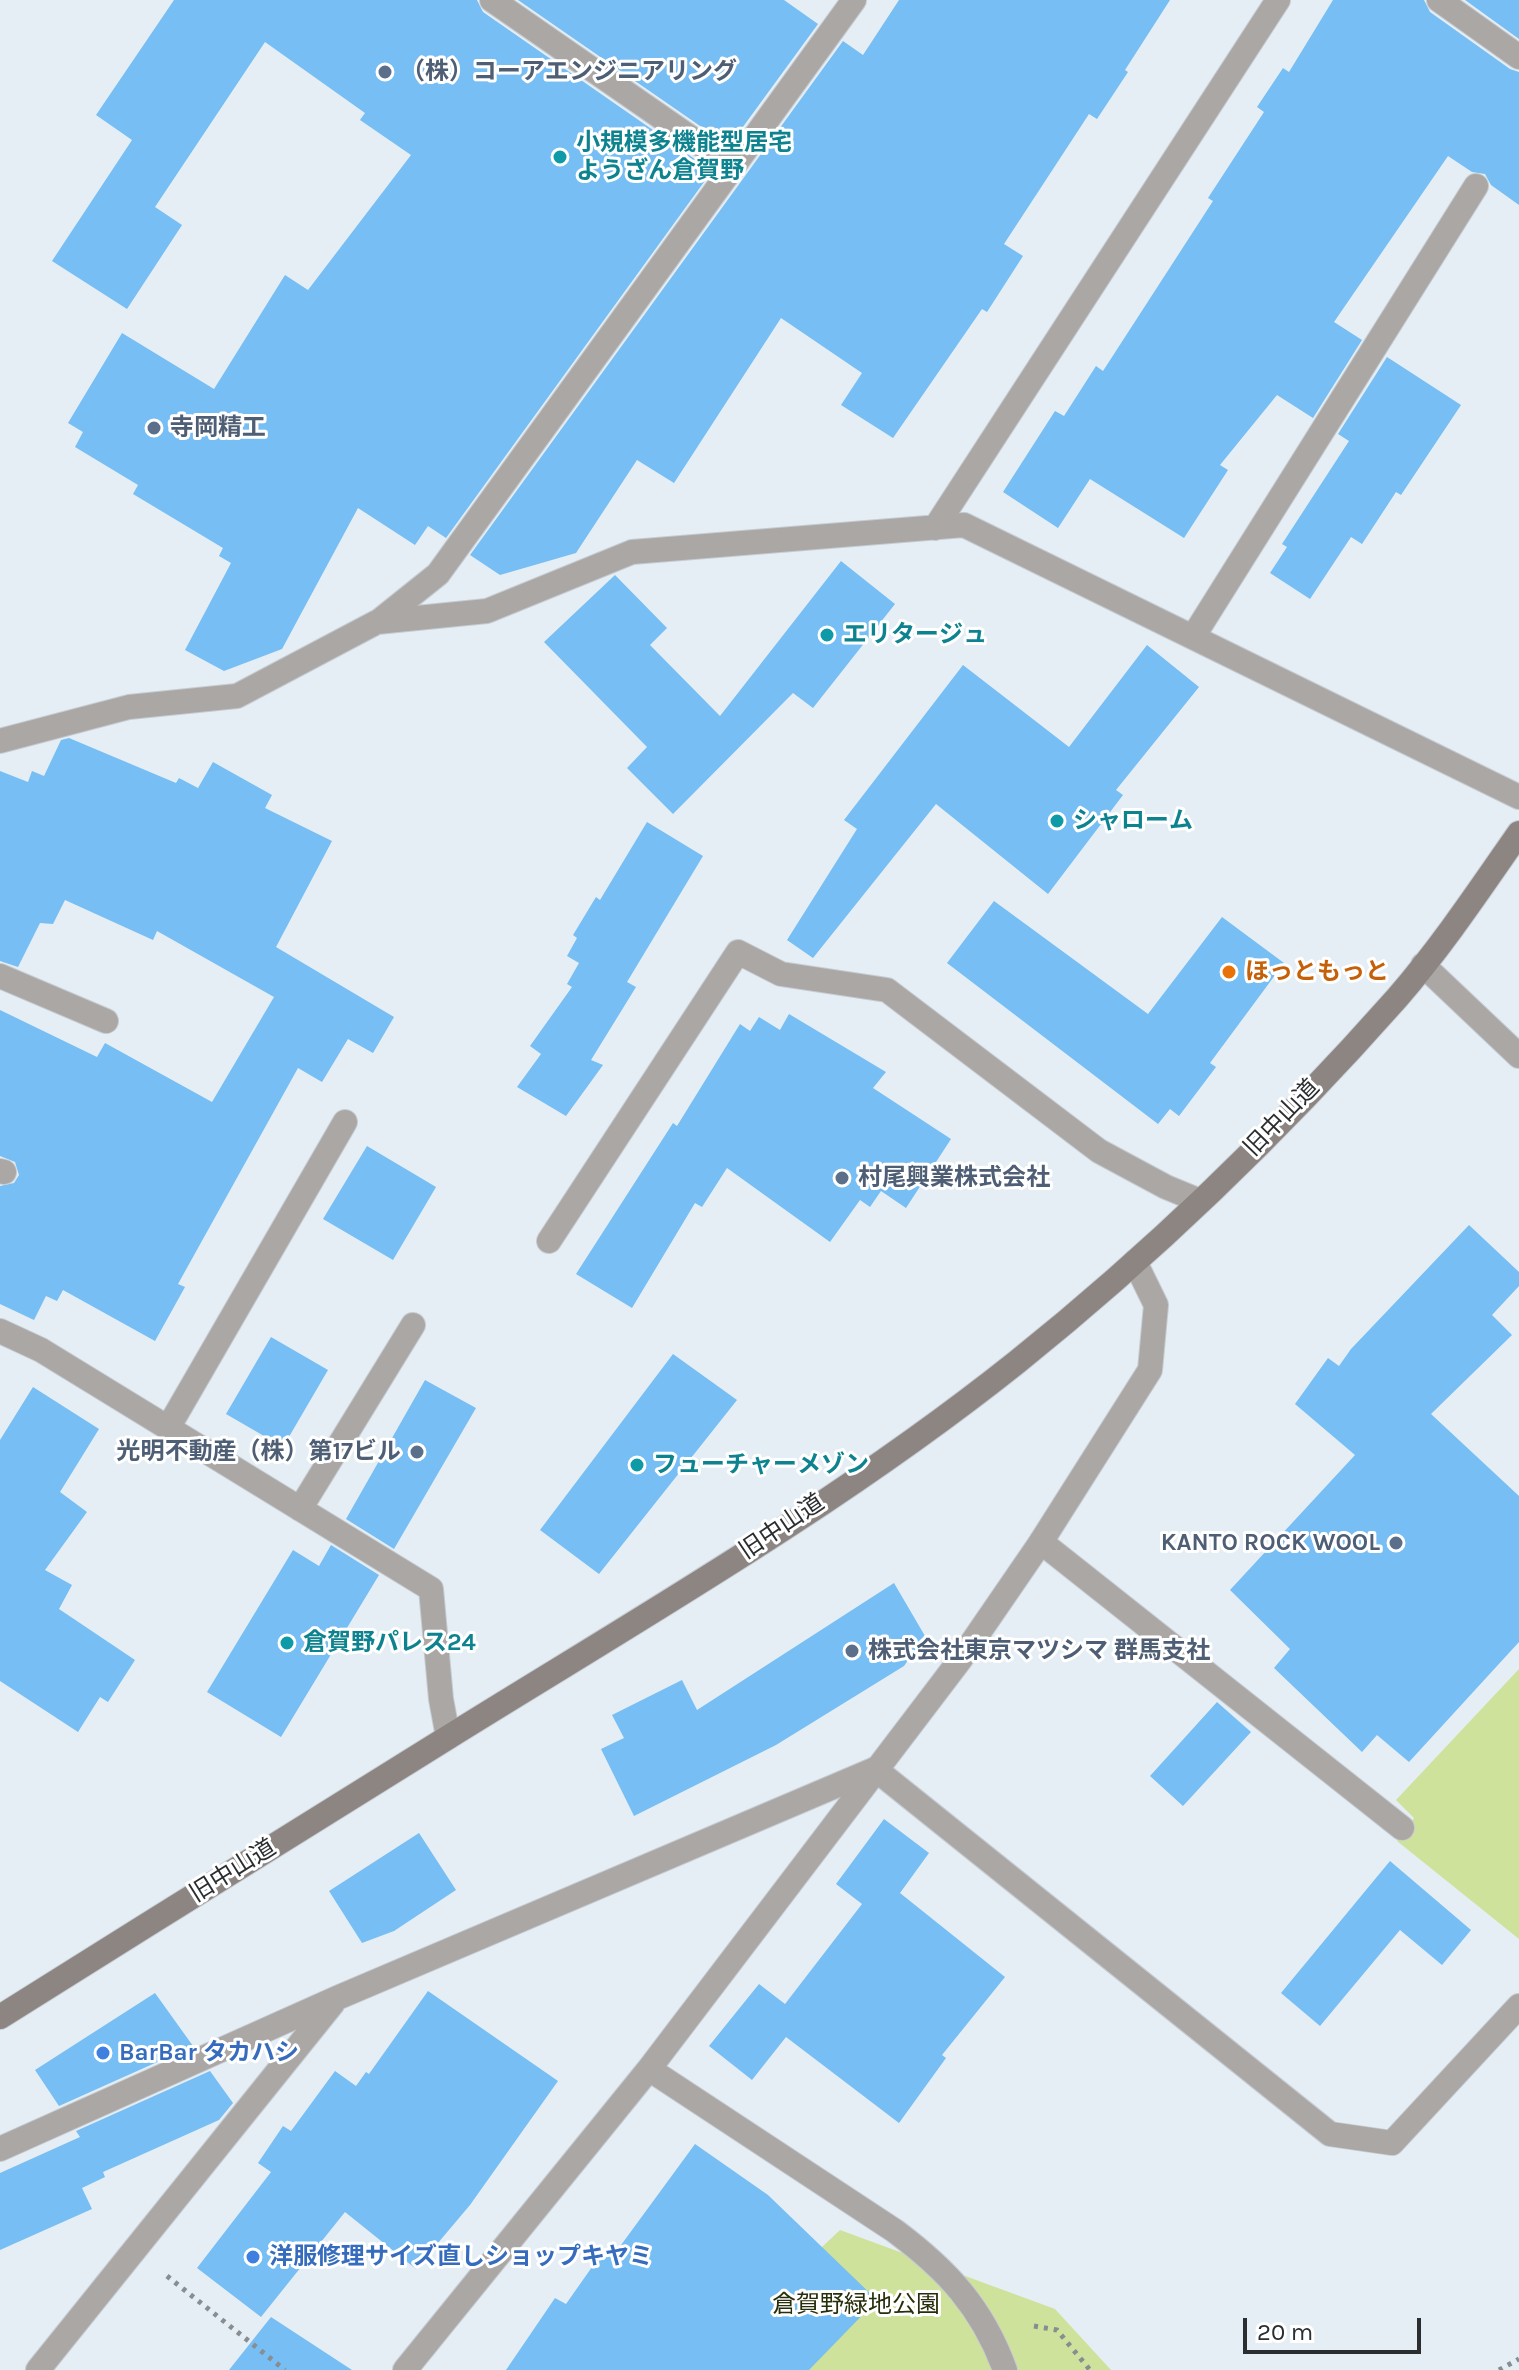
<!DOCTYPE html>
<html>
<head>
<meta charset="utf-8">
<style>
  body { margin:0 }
  #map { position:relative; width:1519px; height:2370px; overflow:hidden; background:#e5eef4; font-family:Karla,sans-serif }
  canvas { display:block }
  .scale { position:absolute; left:1243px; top:2318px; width:178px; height:36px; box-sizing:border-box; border:4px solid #2b2e31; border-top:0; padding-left:10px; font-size:24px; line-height:28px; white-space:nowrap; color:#2b2e31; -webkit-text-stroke:6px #fff; paint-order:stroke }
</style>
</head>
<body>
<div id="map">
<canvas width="1519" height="2370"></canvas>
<div class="scale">20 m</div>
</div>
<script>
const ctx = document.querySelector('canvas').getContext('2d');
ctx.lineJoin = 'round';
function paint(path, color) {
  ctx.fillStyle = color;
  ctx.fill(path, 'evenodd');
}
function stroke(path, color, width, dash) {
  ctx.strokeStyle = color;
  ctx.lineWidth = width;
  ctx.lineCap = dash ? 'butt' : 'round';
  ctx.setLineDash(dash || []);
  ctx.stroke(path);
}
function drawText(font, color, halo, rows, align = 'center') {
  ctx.font = font + ' Karla,"Noto Sans JP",sans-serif';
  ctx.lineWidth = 6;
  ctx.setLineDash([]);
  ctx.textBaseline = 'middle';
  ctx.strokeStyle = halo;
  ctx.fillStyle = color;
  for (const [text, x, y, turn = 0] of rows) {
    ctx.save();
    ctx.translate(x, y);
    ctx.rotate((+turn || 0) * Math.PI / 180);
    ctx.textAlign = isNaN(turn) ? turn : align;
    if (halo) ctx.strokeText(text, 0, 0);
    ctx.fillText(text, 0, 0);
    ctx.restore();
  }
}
paint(new Path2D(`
  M1519,1669V1939L1397,1841L1414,1818L1396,1800Z
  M840,2230L1055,2309L1111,2370H691Z`), '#cfe29b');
paint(new Path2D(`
  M174,0H477L483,12L712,171L446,538L428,526L415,545L358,508L282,649L224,671L185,650L231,563L219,556L223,548L133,494L138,485L75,447L83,432L68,423L122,333L214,389L285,275L308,290L411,155L360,120L365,113L265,42L155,207L182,225L127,309L52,261L132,140L96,115Z
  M518,0H784L818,24L729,146Z
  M899,0H1170L1125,70L1128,72L1097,119L1089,114L1004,244L1023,256L987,312L982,309L893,438L841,405L862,373L781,318L674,483L637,460L576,553L500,575L470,555L843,41L863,55Z
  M1333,0H1424L1430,12L1510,69L1519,72V205L1491,185L1485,174L1472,172L1448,156L1334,322L1362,340L1313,418L1277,395L1220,465L1228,470L1184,538L1090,479L1058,528L1003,492L1055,411L1064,416L1096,366L1103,371L1213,201L1208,198L1264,112L1257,107L1283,68L1289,72Z
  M1465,0H1519V39Z
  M1387,357L1461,405L1401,495L1396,492L1362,544L1351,537L1310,599L1270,573L1287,547L1282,544L1349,441L1338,434Z
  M841,561L895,604L813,708L793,693L673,814L627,768L647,747L544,642L615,575L667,628L650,645L720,716Z
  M1147,645L1199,687L1116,790L1123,795L1048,894L936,804L813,958L787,940L857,829L844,820L963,665L1069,747Z
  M69,738L176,783L179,778L198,788L213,762L272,795L265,808L332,841L276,947L394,1017L373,1053L348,1039L322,1082L298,1068L178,1284L185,1287L155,1341L63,1290L57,1301L46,1296L34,1320L0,1304V1186L14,1183L19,1175L15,1162L0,1156V1010L97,1057L105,1043L212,1102L274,997L157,931L153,940L65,900L53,924L40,923L18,967L0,961V771L28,782L32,771L44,776L61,740Z
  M647,822L703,856L627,982L636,987L591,1060L603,1065L566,1116L517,1087L541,1054L530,1046L572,987L567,984L579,963L567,956L577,938L573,935L596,897L600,900Z
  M994,901L1148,1014L1222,917L1284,963L1210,1063L1216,1067L1179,1116L1170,1109L1158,1124L947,963Z
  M789,1014L886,1072L873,1088L951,1139L906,1208L881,1191L870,1207L860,1200L830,1242L727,1168L702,1207L695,1203L632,1308L576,1274L673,1123L677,1126L740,1024L750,1031L759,1017L780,1030Z
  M367,1146L436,1187L393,1260L323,1219Z
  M1469,1225L1519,1272V1286L1492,1315L1512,1335L1431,1414L1519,1496V1642L1409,1762L1377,1735L1362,1752L1274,1668L1290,1649L1230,1590L1355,1455L1295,1404L1328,1358L1339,1366L1351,1349Z
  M271,1337L328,1370L283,1447L226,1414Z
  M673,1354L737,1400L599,1574L540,1530Z
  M425,1380L476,1408L394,1549L346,1519Z
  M33,1387L99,1429L60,1492L87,1512L45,1570L72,1585L59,1609L135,1660L108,1702L100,1697L78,1732L0,1681V1440Z
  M331,1545L379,1575L281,1737L207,1692L293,1550L319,1566Z
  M894,1583L925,1636L904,1666L776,1745L634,1816L601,1749L624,1738L612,1715L682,1680L697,1710Z
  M1217,1702L1251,1732L1183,1806L1150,1776Z
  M884,1819L929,1853L900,1893L1005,1977L942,2055L946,2058L899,2123L786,2037L752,2080L709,2046L759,1984L785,2004L862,1904L836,1884Z
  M419,1833L456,1890L394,1931L362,1943L329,1891Z
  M1390,1861L1471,1930L1442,1965L1400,1930L1320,2026L1281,1993Z
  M428,1991L558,2081L470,2205L416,2269L345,2212L261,2317L197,2268L271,2172L258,2163L283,2126L291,2131L335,2071L356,2086L366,2072L369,2074Z
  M155,1993L193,2046L59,2106L35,2070Z
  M210,2071L233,2103L219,2120L103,2172L105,2177L82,2188L92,2209L0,2250V2173L80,2137L76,2131Z
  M695,2144L768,2195L877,2300L809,2370H506L555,2298L566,2304L604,2250L613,2256Z
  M271,2317L352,2370H229Z`), '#76bef3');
const lane = new Path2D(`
  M492,0L733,167
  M1423,965L1519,1056
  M1041,1542L1402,1828`);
const street = new Path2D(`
  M1439,0L1519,57
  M935,528L1278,0
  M378,622L438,574L854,0
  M1193,637L1476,186
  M0,741L129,707L237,696L377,622L487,611L632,552L964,525L1519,797
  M0,976L106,1021
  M0,1171L4,1172
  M549,1241L738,952L781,974L887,990L1099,1151L1166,1187L1200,1201
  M0,1331L41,1350L431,1589L441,1699L448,1737
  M168,1428L345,1122
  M300,1509L413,1325
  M875,1769L1330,2134L1392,2143L1519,2006
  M649,2069L895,2231C947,2270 982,2307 1005,2370
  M0,2149L337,1998L873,1770
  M38,2370L333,2003
  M405,2370L649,2069L960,1660L1041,1542L1150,1370L1156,1305L1135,1262`);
const secondary = new Path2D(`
  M0,2017C149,1924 297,1830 447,1738C640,1618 839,1504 1017,1362C1153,1253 1281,1129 1397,998C1442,946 1480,889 1519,833`);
stroke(lane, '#c4cbd1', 26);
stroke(street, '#c4cbd1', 26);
stroke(secondary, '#c4cbd1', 26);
stroke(new Path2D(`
  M167,2276L285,2370
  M1034,2326L1057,2330L1090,2370
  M1499,2370L1519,2359`), '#878d91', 5, [4, 6]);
stroke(lane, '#aba7a5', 24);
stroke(street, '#aba7a5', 24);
stroke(secondary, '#8c8582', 24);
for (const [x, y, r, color] of [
  [385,72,8,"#5c6f8a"],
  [560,157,8,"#0f9aa8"],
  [154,428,8,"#5c6f8a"],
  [827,635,8,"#0f9aa8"],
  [1057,821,8,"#0f9aa8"],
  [1229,972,8,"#e8710a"],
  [842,1178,8,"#5c6f8a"],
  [417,1452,8,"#5c6f8a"],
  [637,1465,8,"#0f9aa8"],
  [1396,1543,8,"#5c6f8a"],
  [287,1643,8,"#0f9aa8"],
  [852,1651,8,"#5c6f8a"],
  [103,2053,8,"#3f7fe0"],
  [253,2257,8,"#3f7fe0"]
]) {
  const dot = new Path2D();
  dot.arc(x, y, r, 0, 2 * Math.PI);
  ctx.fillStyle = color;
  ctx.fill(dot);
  stroke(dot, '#fff', 3);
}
drawText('bold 24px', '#4e5e75', '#fff', [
  ["（株）コーアエンジニアリング",401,72],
  ["寺岡精工",170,428],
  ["村尾興業株式会社",858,1178],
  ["光明不動産（株）第17ビル",401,1452,"right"],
  ["KANTO ROCK WOOL",1380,1543,"right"],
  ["株式会社東京マツシマ 群馬支社",868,1651]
], 'left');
drawText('bold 24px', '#0d838f', '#fff', [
  ["小規模多機能型居宅",576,143],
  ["ようざん倉賀野",576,171],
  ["エリタージュ",843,635],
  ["シャローム",1073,821],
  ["フューチャーメゾン",653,1465],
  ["倉賀野パレス24",303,1643]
], 'left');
drawText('bold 24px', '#c56008', '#fff', [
  ["ほっともっと",1245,972]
], 'left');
drawText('24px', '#2b2e31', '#fff', [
  ["旧中山道",1282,1118,-46],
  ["旧中山道",782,1527,-34],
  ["旧中山道",233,1871,-32]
]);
drawText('bold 24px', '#366cbe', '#fff', [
  ["BarBar タカハシ",119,2053],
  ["洋服修理サイズ直しショップキヤミ",269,2257]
], 'left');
drawText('24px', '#272e0c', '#fff', [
  ["倉賀野緑地公園",856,2305]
]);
</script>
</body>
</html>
